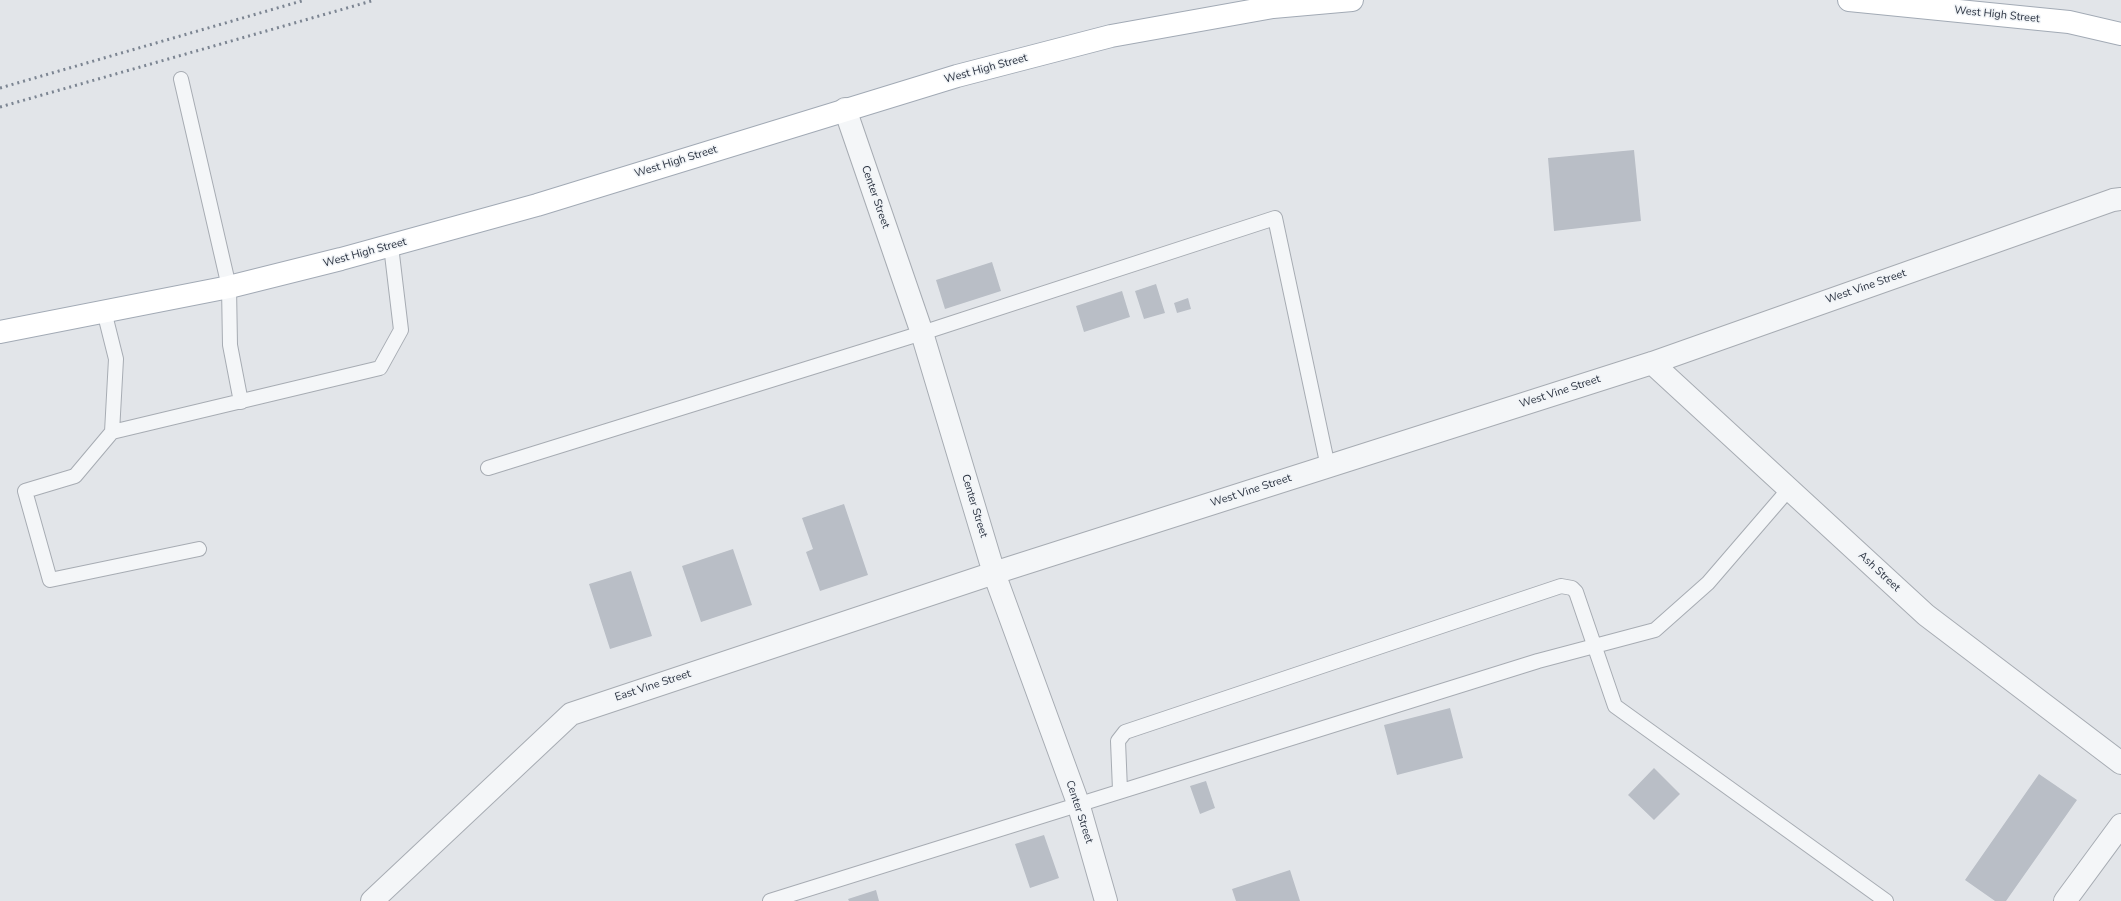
<!DOCTYPE html>
<html>
<head>
<meta charset="utf-8">
<style>
  body { margin:0 }
  canvas { display:block; background:#e2e5e9 }
</style>
</head>
<body>
<canvas width="2121" height="901"></canvas>
<script>
const ctx = document.querySelector('canvas').getContext('2d');
ctx.lineJoin = 'round';
function paint(path, color) {
  ctx.fillStyle = color;
  ctx.fill(path, 'evenodd');
}
function stroke(path, color, width, dash) {
  ctx.strokeStyle = color;
  ctx.lineWidth = width;
  ctx.lineCap = dash ? 'butt' : 'round';
  ctx.setLineDash(dash || []);
  ctx.stroke(path);
}
function drawText(font, color, halo, rows, align = 'center') {
  ctx.font = font + ' "Nunito Sans",sans-serif';
  ctx.lineWidth = 3;
  ctx.setLineDash([]);
  ctx.textBaseline = 'middle';
  ctx.strokeStyle = halo;
  ctx.fillStyle = color;
  for (const [text, x, y, turn = 0] of rows) {
    ctx.save();
    ctx.translate(x, y);
    ctx.rotate((+turn || 0) * Math.PI / 180);
    ctx.textAlign = isNaN(turn) ? turn : align;
    if (halo) ctx.strokeText(text, 0, 0);
    ctx.fillText(text, 0, 0);
    ctx.restore();
  }
}
paint(new Path2D(`
  M1634,150L1641,221L1554,231L1548,158Z
  M992,262L1001,291L945,309L936,280Z
  M1156,284L1165,313L1144,319L1135,291Z
  M1122,291L1130,317L1084,332L1076,306Z
  M1188,298L1191,309L1177,313L1174,303Z
  M844,504L868,575L820,591L806,552L813,549L802,518Z
  M733,549L752,605L701,622L682,566Z
  M631,571L652,636L610,649L589,584Z
  M1450,708L1463,758L1397,775L1384,725Z
  M1654,768L1680,794L1654,820L1628,795Z
  M2039,774L2077,800L2006,901H1995L1965,880Z
  M1206,781L1215,808L1200,814L1190,786Z
  M1044,835L1059,878L1030,888L1015,844Z
  M1290,870L1300,901H1236L1232,889Z
  M876,890L879,901H849L848,899Z`), '#b9bec6');
const lane = new Path2D(`
  M181,79L229,287L230,345L241,402
  M104,311L116,359L112,432
  M488,468L922,333L1275,218L1328,467
  M199,549L50,580L25,491L75,476L112,432L380,368L401,330L391,246
  M1120,790L1118,741L1125,732L1561,586L1572,588L1576,592L1615,706L1886,901
  M770,901L1538,661L1655,630L1708,583L1789,489`);
const street = new Path2D(`
  M845,109L922,333L994,573L1078,803L1106,901
  M1652,363L1926,615L2121,763
  M372,901L571,714L994,573L1652,363L2113,200L2121,199
  M2065,901L2121,825`);
const primary = new Path2D(`
  M1849,0L2069,22L2121,34
  M0,332L229,287L341,259L537,205L957,76L1111,36L1273,7L1352,0`);
stroke(lane, '#a7acb3', 16);
stroke(street, '#a7acb3', 24);
stroke(primary, '#a2aab5', 24);
stroke(lane, '#f4f6f8', 14);
stroke(street, '#f4f6f8', 22);
stroke(primary, '#fff', 22);
stroke(new Path2D(`
  M0,88L305,0
  M0,107L375,0`), '#7c8592', 3, [2, 4]);
drawText('11px', '#2b3341', '#f1f4f7', [
  ["West High Street",1997,15,6],
  ["West High Street",986,69,-15],
  ["West High Street",676,162,-17],
  ["Center Street",875,197,71],
  ["West High Street",365,253,-15],
  ["West Vine Street",1866,287,-19],
  ["West Vine Street",1560,392,-18],
  ["West Vine Street",1251,491,-18],
  ["Center Street",974,506,73],
  ["Ash Street",1879,572,43],
  ["East Vine Street",653,686,-18],
  ["Center Street",1079,812,72]
]);
</script>
</body>
</html>
